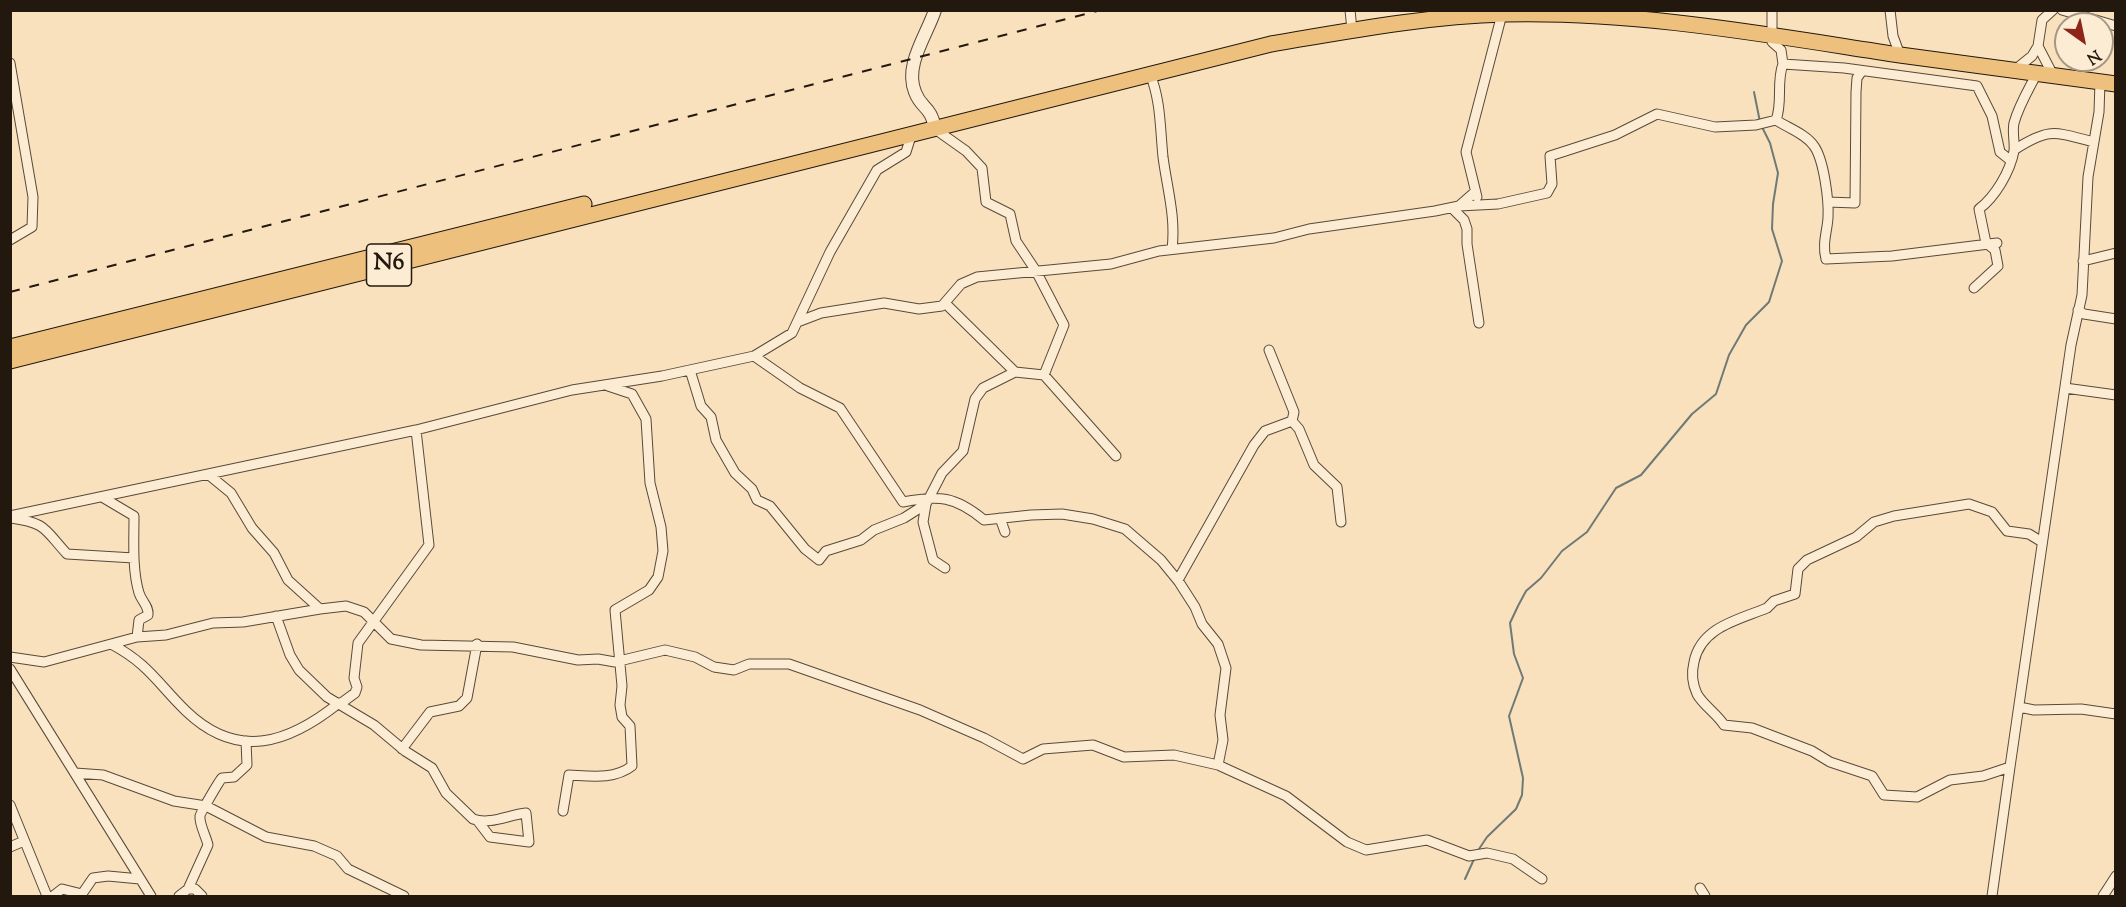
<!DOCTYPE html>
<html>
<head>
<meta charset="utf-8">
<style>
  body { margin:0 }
  #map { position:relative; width:2126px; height:907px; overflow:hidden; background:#fae1bd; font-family:"Sorts Mill Goudy",serif }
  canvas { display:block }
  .frame { position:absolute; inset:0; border:12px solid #22180e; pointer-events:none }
  .north { position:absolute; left:2054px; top:12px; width:60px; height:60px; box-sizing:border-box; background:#fcecd4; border:2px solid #a59785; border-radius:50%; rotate:147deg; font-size:16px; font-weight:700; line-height:24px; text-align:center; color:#22180e }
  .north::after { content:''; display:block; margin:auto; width:21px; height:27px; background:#8f2418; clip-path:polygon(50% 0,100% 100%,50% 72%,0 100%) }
</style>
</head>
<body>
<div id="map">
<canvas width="2126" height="907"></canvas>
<div class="frame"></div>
<div class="north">N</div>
</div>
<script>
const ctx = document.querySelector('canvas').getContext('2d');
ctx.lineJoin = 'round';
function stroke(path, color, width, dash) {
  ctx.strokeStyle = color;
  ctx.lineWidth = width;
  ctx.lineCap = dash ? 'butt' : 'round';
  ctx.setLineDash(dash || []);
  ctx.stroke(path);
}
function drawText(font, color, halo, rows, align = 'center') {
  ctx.font = font + ' "Sorts Mill Goudy",serif';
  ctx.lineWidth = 4.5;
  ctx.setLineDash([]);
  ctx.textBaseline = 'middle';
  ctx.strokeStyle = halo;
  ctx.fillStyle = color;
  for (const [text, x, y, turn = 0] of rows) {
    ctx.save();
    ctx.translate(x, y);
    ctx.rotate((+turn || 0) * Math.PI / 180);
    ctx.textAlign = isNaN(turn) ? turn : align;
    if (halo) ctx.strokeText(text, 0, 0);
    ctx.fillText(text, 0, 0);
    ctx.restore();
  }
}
stroke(new Path2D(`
  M1754,92L1760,122
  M1477,852L1487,837L1516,809L1522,795L1523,778L1509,716L1523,678L1514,654L1510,623L1518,606L1526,591L1541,578L1562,551L1587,532L1616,488L1641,475L1692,414L1716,394L1729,355L1746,325L1769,302L1782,261L1772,229L1773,204L1778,173L1770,143L1762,127
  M1465,879L1475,857`), '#6f7a76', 2);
const minor = new Path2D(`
  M1350,10L1352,30
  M1772,10V42L1781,50L1783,64
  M1890,10L1893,36L1900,55
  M2062,10L2116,26
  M2038,46L2042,20L2053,10
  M10,63L33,197L32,227L10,240
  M2016,69L2032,56L2038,46L2053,75
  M1150,74C1161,101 1160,128 1163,157C1167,188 1176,217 1172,249
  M1776,120C1788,128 1806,134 1814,146C1824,160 1829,201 1828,218C1827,232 1822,244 1826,259L1892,256L1997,243
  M935,129L966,151L982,168L986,202L1010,214L1016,241L1036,271L1064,325L1044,375
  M2014,150C2050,127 2054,132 2094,142
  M1477,197L1466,152L1502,14
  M1828,202L1855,203L1856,92L1857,78L1862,71
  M1459,206L1498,204L1547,193L1552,184L1550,156L1615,135L1657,114L1715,127L1756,125L1776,120C1783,102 1776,82 1783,64L1844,68L1977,86L1992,116L2000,152L2010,160
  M1452,208L1464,220L1467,229V244L1479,323
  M2083,261L2116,253
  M1974,288L1998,266L1995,250L1986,243L1979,209C1995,197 2010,172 2014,151C2015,142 2012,132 2014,123C2019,105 2029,89 2037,73
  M945,303L1015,372L1044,375L1116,456
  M2078,310L2084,314L2116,319
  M800,321L821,313L884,303L919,309L942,306L961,284L977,277L1111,264L1159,251L1274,238L1309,229L1435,211L1459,206L1475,192
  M754,356L800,388L840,408L903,502C939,495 955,496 984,520L1031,515L1062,514L1093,519L1125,529L1161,560L1179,582L1195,607L1202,624L1218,644L1226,668L1220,715L1223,740L1218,765
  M690,370L701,406L711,417L716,440L735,473L752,489L757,500L770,506L805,549L819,560L826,551L861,540L874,530L904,518L926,504L942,473L963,451L975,399L983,388L1015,372
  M2065,388L2116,395
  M1292,421L1299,429L1314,465L1337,487L1341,522
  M209,475L231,493L252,528L274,553L288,580L320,609L346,606L364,612L391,639L421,645L513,647L578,660L598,659L615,662L665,650L695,657L714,667L734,670L749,664H789L920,710L984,738L1023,759L1043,749L1093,745L1124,757L1174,755L1218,765L1286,796L1347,842L1366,850L1427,840L1469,856L1487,853L1513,859L1542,879
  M102,497L134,516C134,541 132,569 139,593C142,602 149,606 148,615L139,620L137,637
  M926,504L923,522L933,560L945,568
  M10,516L416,430L572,390L662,376L754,356L792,333L830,252L877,170L906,152L912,133
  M11,518C47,523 44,529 67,554L134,558
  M1000,518L1005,532
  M2042,542L2029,534L2007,531L1992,512L1969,504L1894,516L1874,522L1856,537L1807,560L1798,569L1795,594L1774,601L1767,608C1738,620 1701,627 1694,662C1691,674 1692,683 1697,694C1703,705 1717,714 1724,725L1752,728L1812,751L1830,762L1872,776L1884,795L1917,797L1950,780L1983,776L2010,767L2071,345L2082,295L2088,177L2099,112L2100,82
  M1178,580L1254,445L1265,431L1292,421L1294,412L1269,350
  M276,616L290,655L299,670L327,697L374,725L405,751L432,768L446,793L473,819C490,825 508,815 526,813L529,842L490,837L477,820
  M111,644C149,664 158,684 186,711C238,761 289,743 339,703
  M10,657L44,662L137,637L166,635L213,623L243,622L320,609
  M10,669L151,896
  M340,704L355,693L357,687L354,678L358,643L429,545L416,430
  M2019,707L2034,710L2081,709L2116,714
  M402,749L430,712L459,706L467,698L477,644
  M75,773L103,775L174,801L206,806L266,837L314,846L337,856L348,869L404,896
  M10,805L47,896
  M563,811L569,775C590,776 614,780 632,766L630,726L622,717L620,705L622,686L615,610L649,590L658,577L663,551L661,527L650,483L646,419L632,394L608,386
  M10,847L24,841
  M1700,888L1705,896
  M188,889L208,845C206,836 199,824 200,816C200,814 219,781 222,778L234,777L247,765L246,741
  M53,896L62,889L82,894L93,878L108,876L140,879
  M179,896L188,889H195L202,896
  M1992,896L2010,767
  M2103,896L2116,876`);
const tertiary = new Path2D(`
  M935,129C931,105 921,109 915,92C904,65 927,35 935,10`);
const trunk = new Path2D(`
  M10,347L584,204
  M10,361L1271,44C1348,31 1427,16 1505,14C1639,11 1768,35 1900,55C1972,65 2044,74 2116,84`);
stroke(minor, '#584a3a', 11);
stroke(tertiary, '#584a3a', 14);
stroke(trunk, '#22180e', 17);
stroke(minor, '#fcecd4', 9);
stroke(tertiary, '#fcecd4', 12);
stroke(trunk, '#edc07e', 15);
stroke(new Path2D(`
  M10,292L1101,10`), '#22180e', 2, [10, 10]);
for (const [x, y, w] of [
  [389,265,45]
]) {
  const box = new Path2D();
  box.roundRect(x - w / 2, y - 21, w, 42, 4.5);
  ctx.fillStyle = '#fcecd4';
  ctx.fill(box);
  stroke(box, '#22180e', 1.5);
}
drawText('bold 24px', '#22180e', null, [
  ["N6",389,265]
]);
</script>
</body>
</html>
